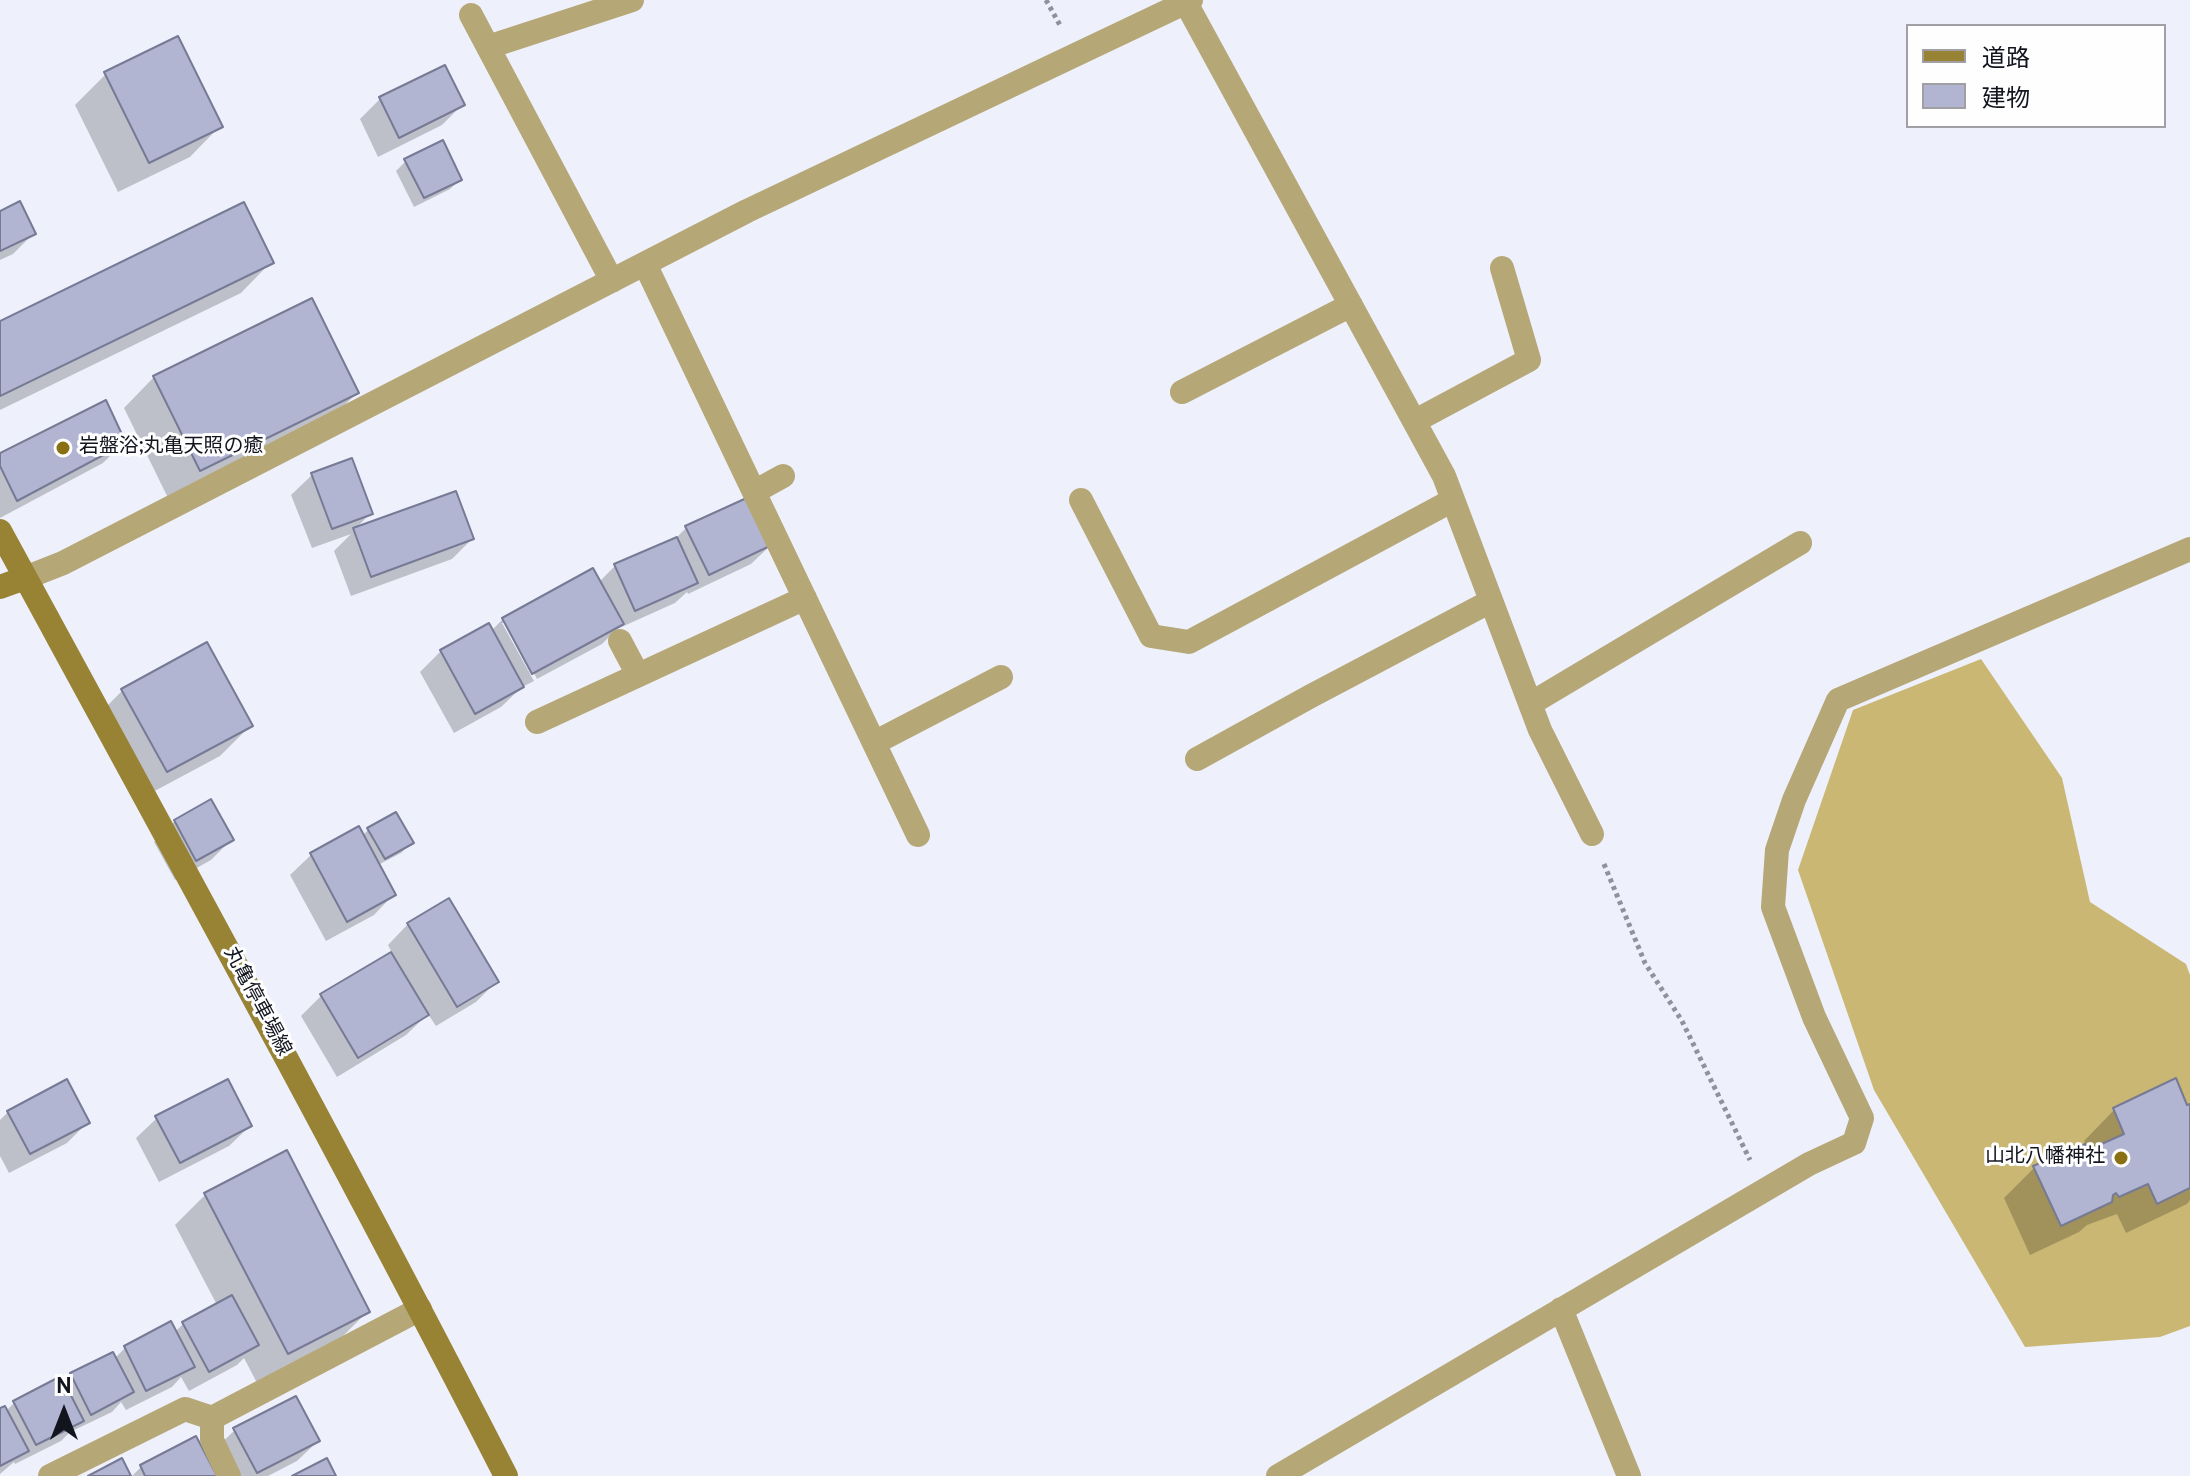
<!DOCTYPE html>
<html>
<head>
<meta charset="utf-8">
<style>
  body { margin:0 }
  #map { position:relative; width:2190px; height:1476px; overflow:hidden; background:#eef0fc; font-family:Overpass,"Noto Sans JP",sans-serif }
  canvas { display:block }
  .legend { position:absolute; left:1906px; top:24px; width:260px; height:104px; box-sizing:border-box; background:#fefefe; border:2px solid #a0a0a4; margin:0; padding:10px 14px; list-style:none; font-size:24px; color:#12141e }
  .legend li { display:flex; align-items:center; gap:16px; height:40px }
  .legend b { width:40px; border:2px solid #a0a0a4 }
  .north { position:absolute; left:24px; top:1372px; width:80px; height:80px; -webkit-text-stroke:6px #fefefe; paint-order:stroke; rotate:0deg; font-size:22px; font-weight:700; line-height:32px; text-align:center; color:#12141e }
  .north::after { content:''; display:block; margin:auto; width:28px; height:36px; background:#12141e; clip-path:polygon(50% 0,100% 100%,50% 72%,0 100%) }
</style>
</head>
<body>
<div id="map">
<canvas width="2190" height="1476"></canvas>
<ul class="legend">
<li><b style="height:10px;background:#988233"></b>道路</li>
<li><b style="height:22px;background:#b1b5d2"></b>建物</li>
</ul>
<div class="north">N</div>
</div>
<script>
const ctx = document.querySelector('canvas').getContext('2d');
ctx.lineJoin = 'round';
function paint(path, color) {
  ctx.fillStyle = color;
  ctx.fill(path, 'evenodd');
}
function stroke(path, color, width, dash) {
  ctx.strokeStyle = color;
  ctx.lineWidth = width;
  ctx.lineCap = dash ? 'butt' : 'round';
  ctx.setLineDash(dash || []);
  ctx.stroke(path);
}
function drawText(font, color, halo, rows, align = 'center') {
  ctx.font = font + ' Overpass,"Noto Sans JP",sans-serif';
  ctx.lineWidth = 6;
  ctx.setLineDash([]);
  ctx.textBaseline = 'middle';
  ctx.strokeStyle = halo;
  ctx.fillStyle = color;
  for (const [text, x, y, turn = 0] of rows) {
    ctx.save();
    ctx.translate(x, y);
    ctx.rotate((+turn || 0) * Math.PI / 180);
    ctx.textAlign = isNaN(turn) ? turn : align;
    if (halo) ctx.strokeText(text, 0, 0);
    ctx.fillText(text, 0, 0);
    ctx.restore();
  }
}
paint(new Path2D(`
  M1981,659L2062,778L2090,902L2186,964L2190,975V1326L2160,1337L2025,1347L1874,1090L1798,870L1853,710Z`), '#cab774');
paint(new Path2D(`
  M106,74L220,126L190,157L118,192L75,105Z
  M380,99L462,105L442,125L378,157L360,119Z
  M406,161L460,180L450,189L414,207L396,171Z
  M0,213L33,234L13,254L0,260Z
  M271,262L241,293L0,410V323Z
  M154,377L357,393L326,423L169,500L124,408Z
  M124,442L103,463L0,518V455Z
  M312,475L370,514L353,531L455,493L472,539L452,559L351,596L334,551L351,534L312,548L291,495Z
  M686,528L772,544L751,564L688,594L687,592L675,603L617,629L602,644L537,679L507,623H502L534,681L522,687L501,707L454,733L420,672L441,651L491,631L503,619L599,582L615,566L674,540Z
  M123,690L251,725L220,756L136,801L92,721Z
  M175,821L231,840L211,860L175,880L154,842Z
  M358,829L362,836L369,829L411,843L401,853L378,865L394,894L374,915L326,941L290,875L311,855Z
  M408,924L497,981L476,1002L436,1026L428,1014L406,1035L337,1077L301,1016L321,996L392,953L388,945Z
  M2190,1106V1200L2187,1204L2126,1233L2117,1214L2087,1225L2079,1232L2030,1255L2004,1198L2034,1168L2086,1146L2084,1141L2114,1110Z
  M8,1112L88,1122L67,1143L9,1173L0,1156V1120Z
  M157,1118L250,1126L229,1146L159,1182L136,1138Z
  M206,1194L368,1311L337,1342L257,1383L244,1358L237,1365L189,1391L181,1377L172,1387L126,1410L121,1402L112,1412L70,1432L61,1441L15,1464L14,1462L0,1474V1411H6L15,1402L63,1384L71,1375L115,1358L125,1348L175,1332L183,1324L217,1305L175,1225Z
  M235,1430L318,1441L297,1461L268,1476H227L214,1450Z
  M195,1438L214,1476H132L141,1467Z`), '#0003');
const building = new Path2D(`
  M178,36L223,127L149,163L104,72Z
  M445,65L465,105L399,138L379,97Z
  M443,140L462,180L424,198L404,159Z
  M20,201L36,234L0,251V211Z
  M244,202L274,263L0,396V321Z
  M312,298L359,393L200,471L153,376Z
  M106,400L126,443L17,501L0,466V453Z
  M352,458L373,514L332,529L311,473Z
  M456,491L474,539L371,577L353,528Z
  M751,496L774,544L709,575L685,526Z
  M677,537L698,583L635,611L614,564Z
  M593,568L624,624L532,674L502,618Z
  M489,623L524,687L475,714L440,650Z
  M207,642L253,726L167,772L121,689Z
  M211,799L234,840L196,861L174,820Z
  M396,812L414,843L385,859L367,828Z
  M359,826L396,895L347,922L310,853Z
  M449,898L499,982L457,1007L407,923Z
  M391,952L429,1015L358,1058L320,994Z
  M2176,1078L2187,1105L2190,1104V1188L2157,1204L2148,1184L2119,1197L2116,1193L2113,1195L2112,1202L2061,1226L2033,1166L2085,1144L2088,1150L2124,1134L2113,1108Z
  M67,1079L90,1123L30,1154L7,1111Z
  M228,1079L252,1126L180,1163L155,1116Z
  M287,1150L370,1312L288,1354L204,1193Z
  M232,1295L259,1345L209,1372L182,1322Z
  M171,1321L195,1367L146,1391L124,1346Z
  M113,1352L134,1392L91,1415L70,1373Z
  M61,1376L84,1421L36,1445L13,1401Z
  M296,1396L320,1441L257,1473L233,1428Z
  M5,1406L29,1451L0,1466V1408Z
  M196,1436L217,1476H145L140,1465Z
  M122,1458L131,1476H88Z
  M327,1458L336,1476H292Z`);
paint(building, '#b1b5d2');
stroke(building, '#767a94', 2);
stroke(new Path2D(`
  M1046,0L1061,27
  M1604,864L1645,963L1682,1021L1750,1160`), '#8f919c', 5, [4, 4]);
stroke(new Path2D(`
  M1186,3L1444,476L1540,730L1592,834
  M471,15L612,281
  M488,47L632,0
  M645,264L918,835
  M1182,392L1351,305
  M1415,421L1529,360L1502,268
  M754,492L783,476
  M1081,500L1151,636L1189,642L1453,500
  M25,578L63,563L747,211L1191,0
  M620,641L638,675
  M1530,704L1800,543
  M537,722L805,598
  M874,743L1001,677
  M1197,759L1311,696L1491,601
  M1561,1309L1629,1476
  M212,1418V1440L229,1476
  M50,1476L185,1409L212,1418L420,1309
  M1278,1476L1809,1164L1854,1143L1862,1118L1814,1017L1773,907L1777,850L1794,800L1838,700L2190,549`), '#b5a776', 24);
stroke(new Path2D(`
  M0,531C171,845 343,1158 506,1476
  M0,587L25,578`), '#988233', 24);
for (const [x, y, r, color] of [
  [63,448,8,"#897113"],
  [2121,1158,8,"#897113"]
]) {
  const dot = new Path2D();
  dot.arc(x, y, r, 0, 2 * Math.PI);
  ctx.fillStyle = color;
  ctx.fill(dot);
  stroke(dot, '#fefefe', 3);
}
drawText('20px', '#12141e', '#fefefe', [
  ["岩盤浴;丸亀天照の癒",79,448],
  ["山北八幡神社",2105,1158,"right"]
], 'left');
drawText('20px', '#12141e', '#fefefe', [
  ["丸亀停車場線",256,1002,62]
]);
</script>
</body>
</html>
